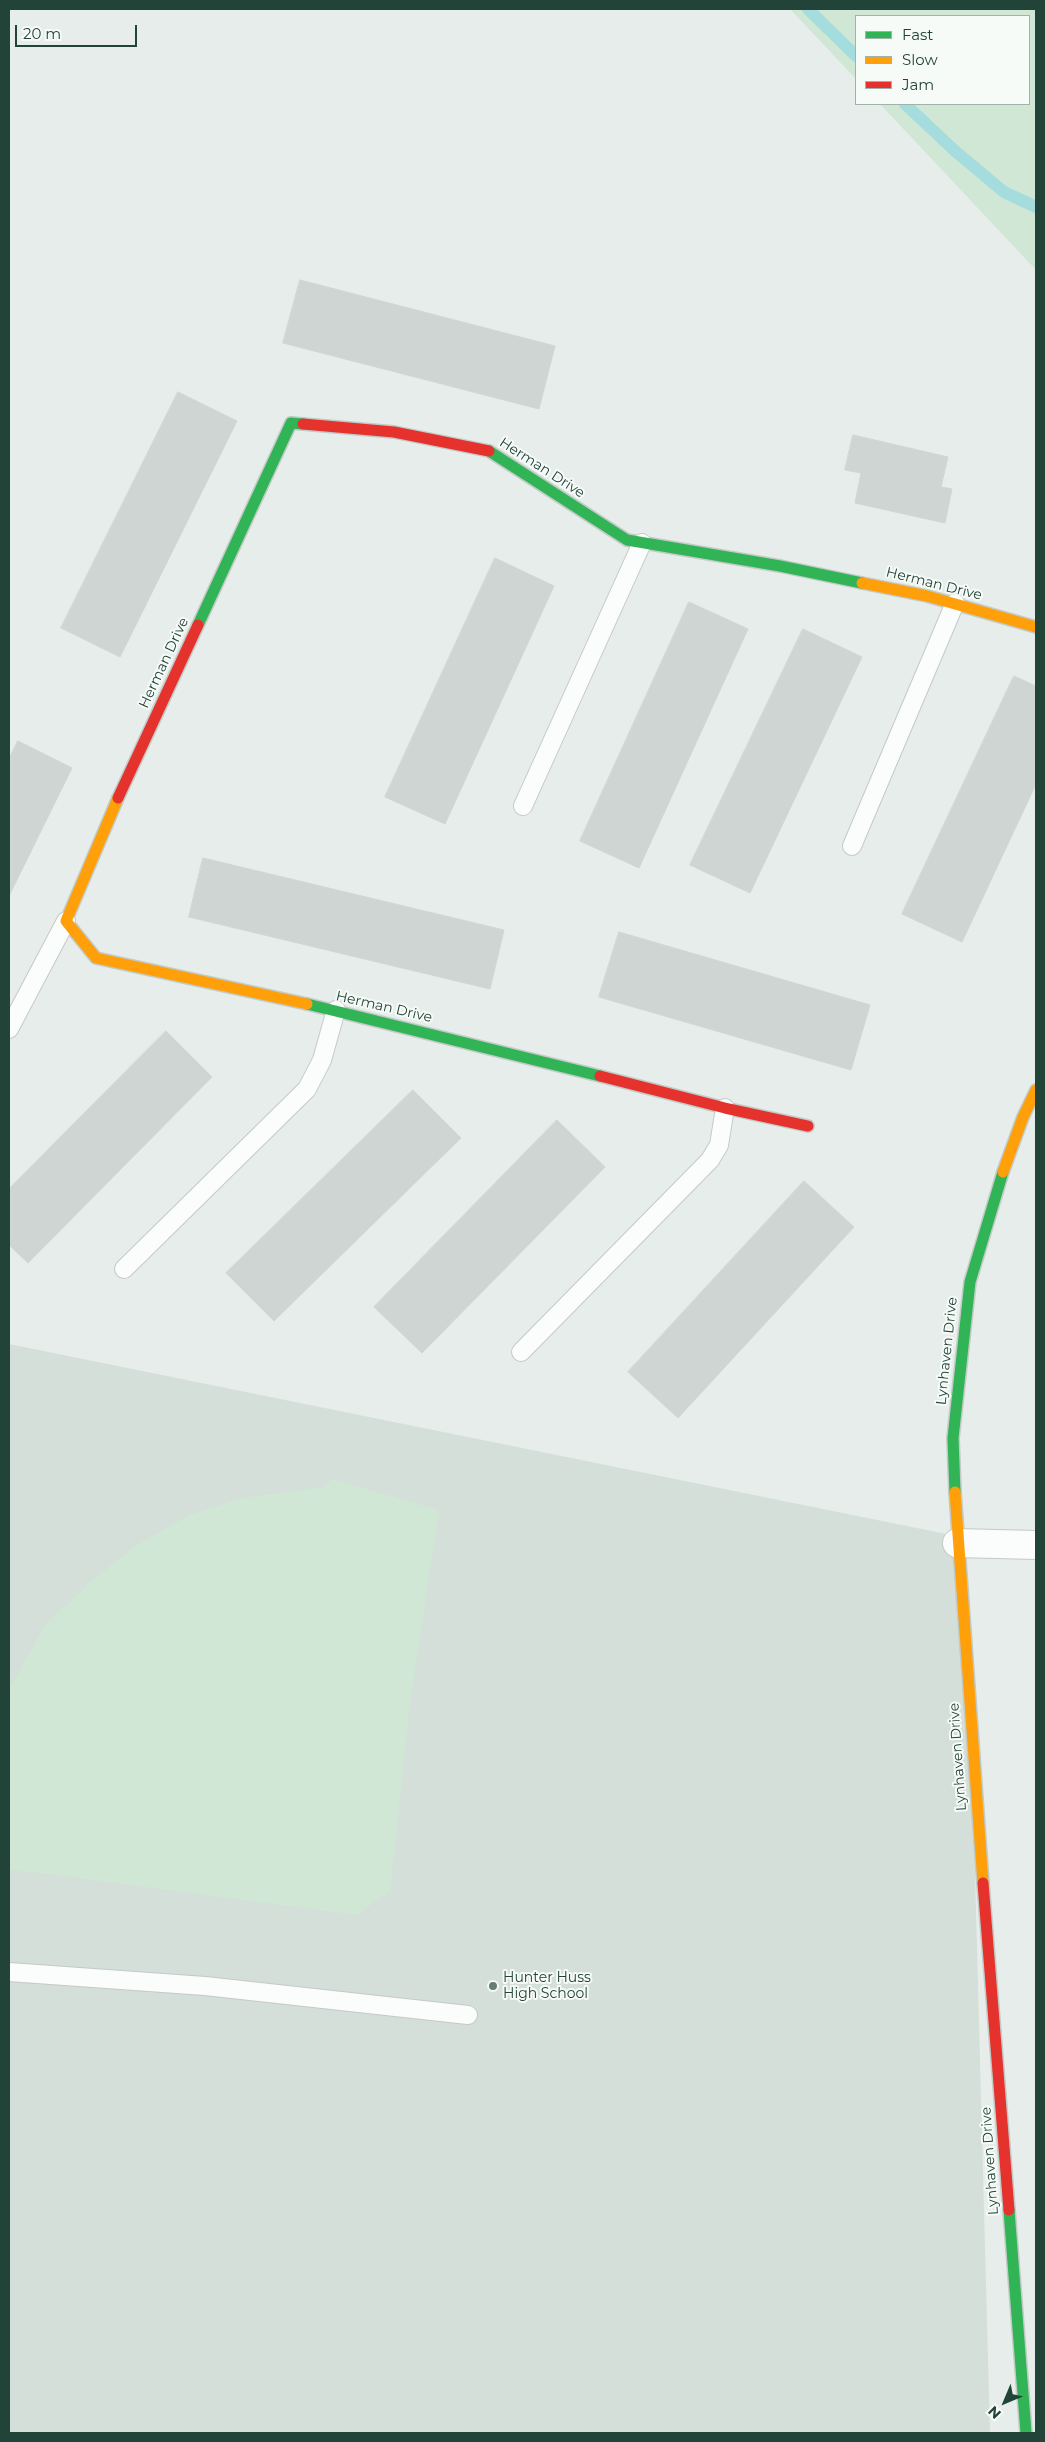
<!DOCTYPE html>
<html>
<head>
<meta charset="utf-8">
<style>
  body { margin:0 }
  #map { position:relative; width:1045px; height:2442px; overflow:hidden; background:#e7edea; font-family:Montserrat,sans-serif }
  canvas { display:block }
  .frame { position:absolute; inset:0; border:10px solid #224337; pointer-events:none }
  .legend { position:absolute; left:855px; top:15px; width:175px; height:90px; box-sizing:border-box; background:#f6fbf8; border:1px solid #a1b1ab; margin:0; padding:6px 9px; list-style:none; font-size:15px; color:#224337 }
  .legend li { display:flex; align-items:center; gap:10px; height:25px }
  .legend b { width:25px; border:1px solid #a1b1ab }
  .north { position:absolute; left:980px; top:2377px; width:50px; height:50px; -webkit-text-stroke:4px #f6fbf8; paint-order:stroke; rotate:225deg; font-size:14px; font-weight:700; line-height:20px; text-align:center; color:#224337 }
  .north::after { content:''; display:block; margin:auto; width:18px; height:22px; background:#224337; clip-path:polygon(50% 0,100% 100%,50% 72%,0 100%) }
  .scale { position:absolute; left:15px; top:25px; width:122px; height:22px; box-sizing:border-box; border:2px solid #224337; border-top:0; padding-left:6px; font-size:15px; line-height:18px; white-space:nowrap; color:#224337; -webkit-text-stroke:4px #f6fbf8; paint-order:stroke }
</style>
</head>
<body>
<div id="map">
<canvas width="1045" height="2442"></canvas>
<div class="frame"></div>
<ul class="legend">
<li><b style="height:6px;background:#30b455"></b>Fast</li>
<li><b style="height:6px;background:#ff9f0a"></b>Slow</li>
<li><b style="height:6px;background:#e5322d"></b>Jam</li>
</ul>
<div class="north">N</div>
<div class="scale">20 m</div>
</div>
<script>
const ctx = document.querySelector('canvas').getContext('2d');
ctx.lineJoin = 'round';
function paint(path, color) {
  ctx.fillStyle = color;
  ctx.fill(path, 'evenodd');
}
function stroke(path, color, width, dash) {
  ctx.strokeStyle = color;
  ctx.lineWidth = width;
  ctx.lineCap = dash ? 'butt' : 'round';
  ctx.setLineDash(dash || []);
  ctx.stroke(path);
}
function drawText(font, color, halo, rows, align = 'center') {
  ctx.font = font + ' Montserrat,sans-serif';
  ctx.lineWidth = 4;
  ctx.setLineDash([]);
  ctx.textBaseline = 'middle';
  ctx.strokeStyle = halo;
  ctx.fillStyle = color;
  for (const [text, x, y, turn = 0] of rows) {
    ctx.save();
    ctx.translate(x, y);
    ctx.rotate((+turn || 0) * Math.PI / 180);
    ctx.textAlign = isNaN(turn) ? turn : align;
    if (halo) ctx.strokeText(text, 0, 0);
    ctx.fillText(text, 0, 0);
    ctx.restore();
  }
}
paint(new Path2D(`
  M9,1344L966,1538L990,2433H9Z`), '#d5dfd9');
paint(new Path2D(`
  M790,9H1036V270L880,104H1029V16H856V79Z
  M332,1479L439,1510L410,1702L390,1891L357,1915L9,1869V1689L46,1624L90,1582L138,1544L190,1515L243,1498L323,1487Z`), '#cfe7d4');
stroke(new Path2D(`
  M808,9L856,56
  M905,104L955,151L1004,192L1036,207`), '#a5dcdd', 12);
const building = new Path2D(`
  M300,280L555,346L539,409L283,343Z
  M178,392L237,421L120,657L61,628Z
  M853,435L948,457L941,487L952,489L945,523L855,503L861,473L845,470Z
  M495,558L554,586L445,824L385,797Z
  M689,602L748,629L639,868L580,841Z
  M803,629L862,657L750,893L690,865Z
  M1014,676L1036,686V784L962,942L902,914Z
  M18,741L72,768L9,896V759Z
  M203,858L504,930L490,989L189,917Z
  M619,932L870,1005L851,1070L599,997Z
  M166,1031L212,1077L28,1263L9,1245V1189Z
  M413,1090L461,1138L274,1321L226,1273Z
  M557,1120L605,1167L422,1353L374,1307Z
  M804,1181L854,1227L678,1418L628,1372Z`);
paint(building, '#cfd5d3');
stroke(building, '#cfd6d3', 1);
const lane = new Path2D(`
  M523,806L642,543
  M852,846L955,603
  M9,1029L66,921
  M124,1269L307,1089L322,1060L336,1010
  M521,1352L710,1160L719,1145L725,1108
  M9,1972L205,1986L468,2015`);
const street = new Path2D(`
  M957,1543L1036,1545`);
const fast = new Path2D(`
  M489,451L627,540L780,566L862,583
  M198,625L291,423L303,424
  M307,1004L600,1076
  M955,1492L953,1438L970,1282L1003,1172
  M1009,2210L1026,2433`);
const slow = new Path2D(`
  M862,583L927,596L1036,627
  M118,798L66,921L96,958L307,1004
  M1003,1172L1023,1117L1036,1090
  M955,1492L983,1883`);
const jam = new Path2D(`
  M303,424L394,432L489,451
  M118,798L198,625
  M600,1076L725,1108L808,1126
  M983,1883L1009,2210`);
stroke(lane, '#c4cac7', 20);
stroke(street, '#c4cac7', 30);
stroke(fast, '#c2cbc7', 14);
stroke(slow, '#c2cbc7', 14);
stroke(jam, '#c2cbc7', 14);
stroke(lane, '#fbfcfc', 18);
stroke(street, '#fbfcfc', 28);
stroke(fast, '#30b455', 11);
stroke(slow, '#ff9f0a', 11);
stroke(jam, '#e5322d', 11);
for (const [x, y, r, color] of [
  [493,1986,5,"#677e76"]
]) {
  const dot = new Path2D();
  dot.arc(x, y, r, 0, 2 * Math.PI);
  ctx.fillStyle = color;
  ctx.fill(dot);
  stroke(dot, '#f6fbf8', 2);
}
drawText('14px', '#224337', '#f6fbf8', [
  ["Herman Drive",542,468,33],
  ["Herman Drive",934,584,14],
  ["Herman Drive",164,663,-65],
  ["Herman Drive",384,1007,13],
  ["Lynhaven Drive",947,1351,-84],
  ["Lynhaven Drive",958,1757,-94],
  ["Lynhaven Drive",990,2161,-94]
]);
drawText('14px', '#224337', '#f6fbf8', [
  ["Hunter Huss",503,1978],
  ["High School",503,1994]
], 'left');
</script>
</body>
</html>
